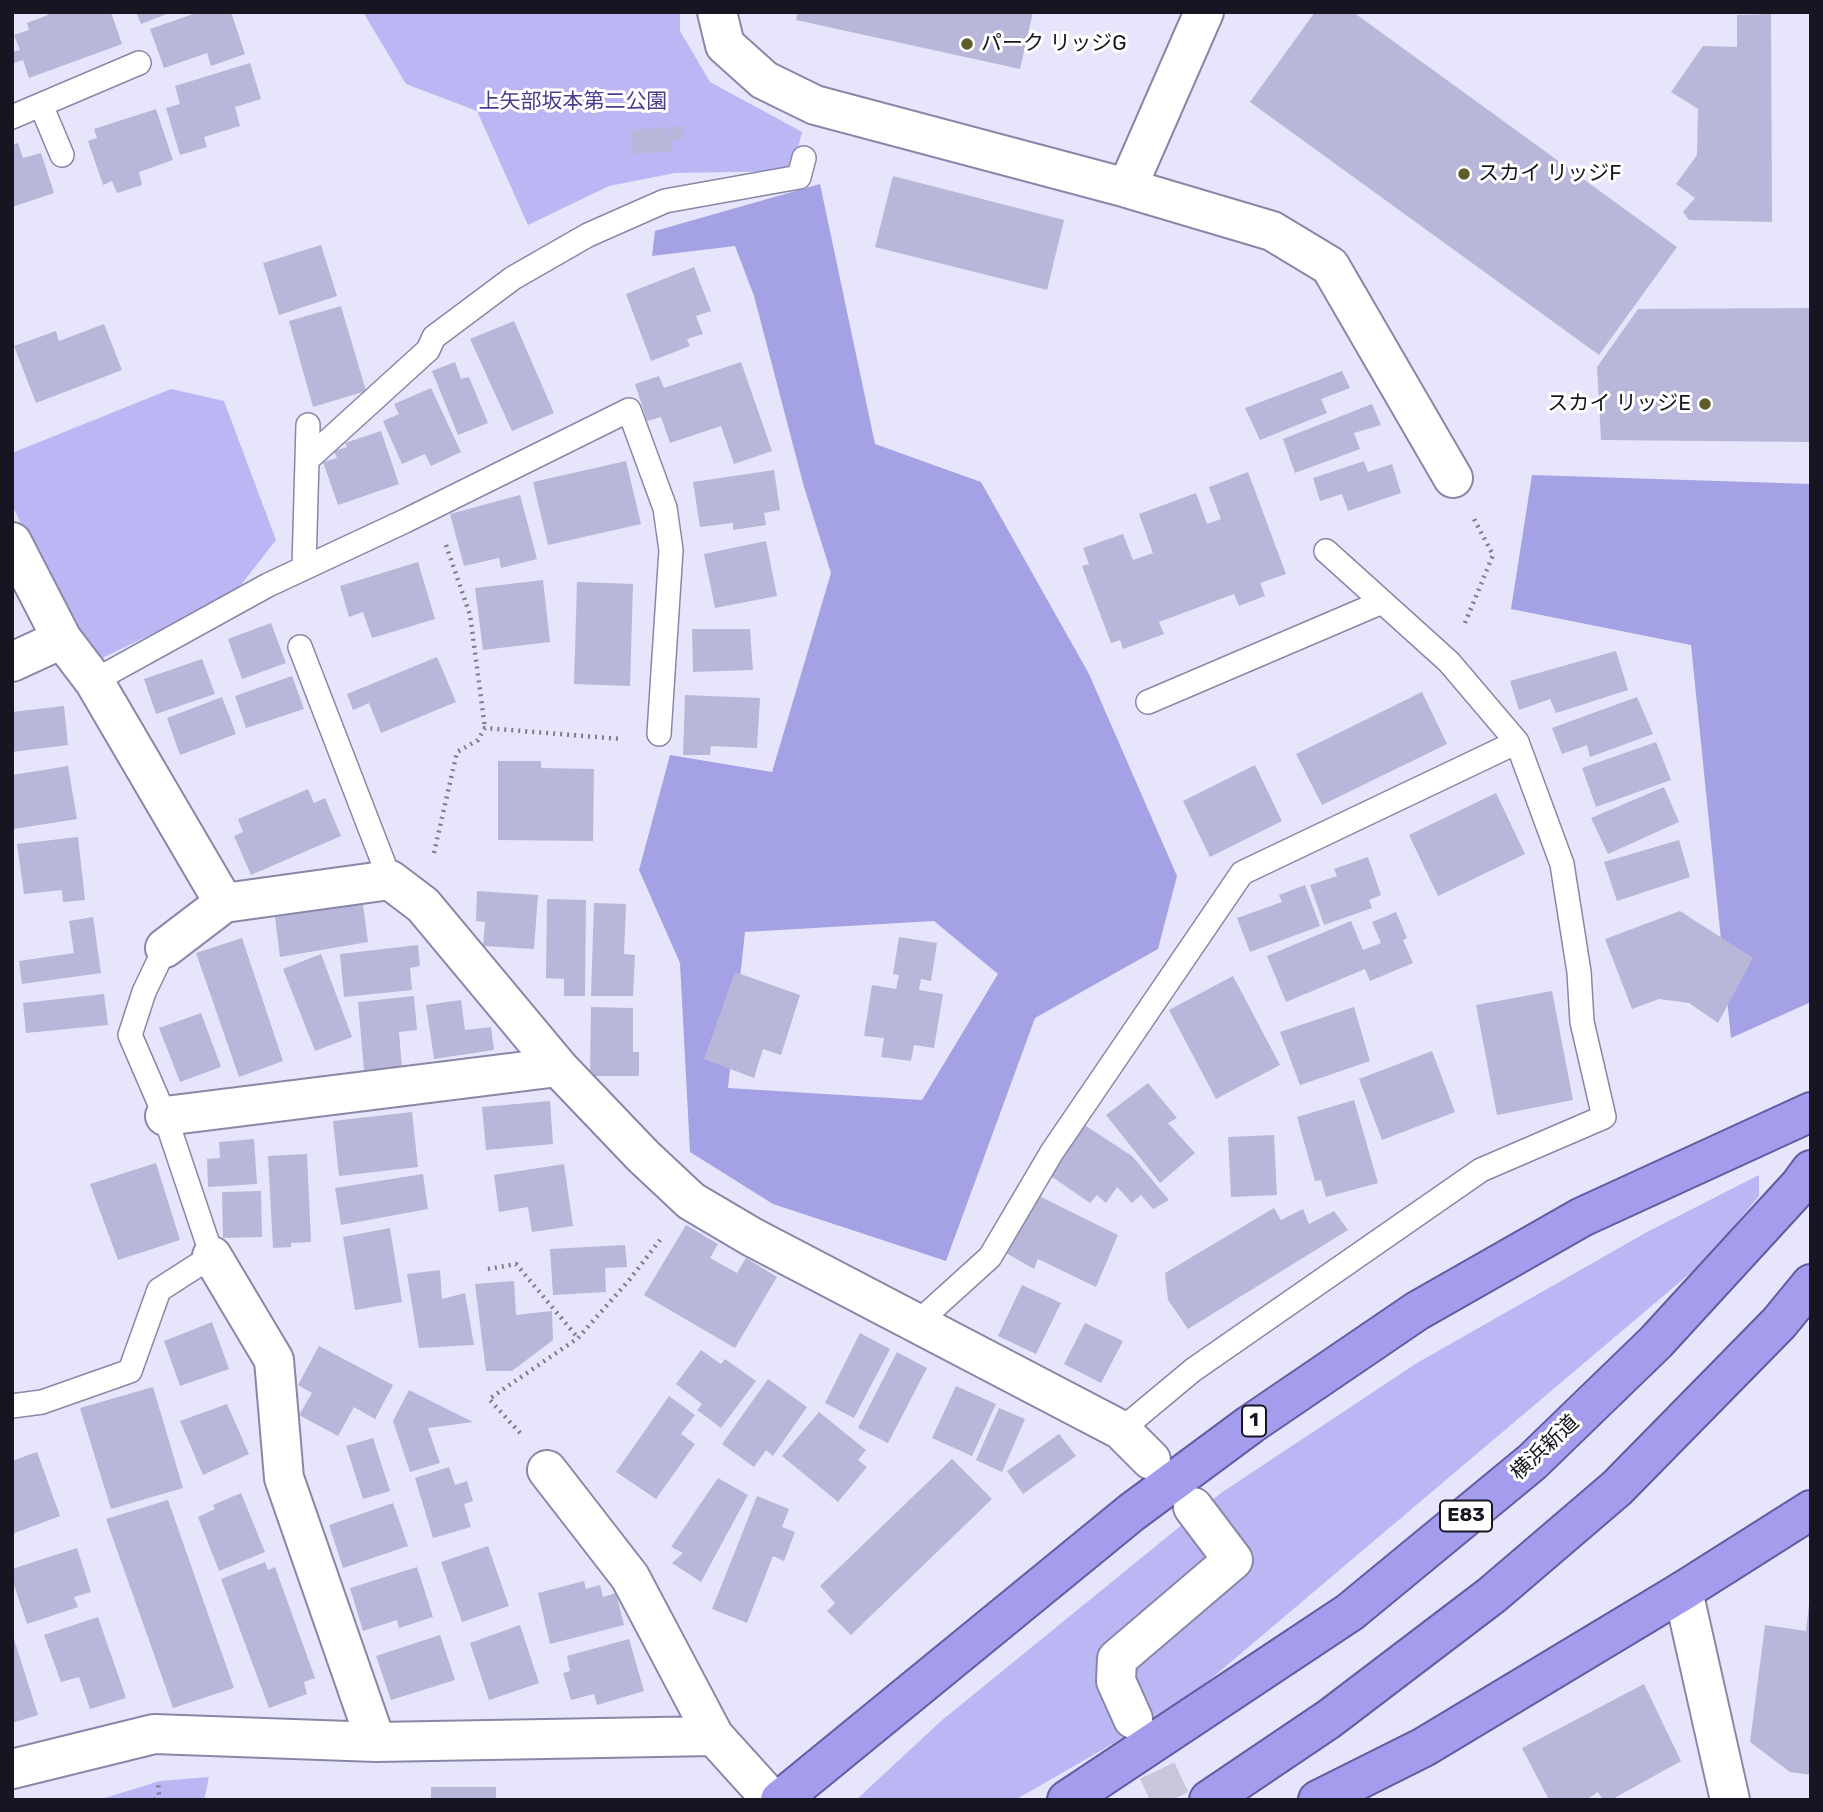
<!DOCTYPE html>
<html>
<head>
<meta charset="utf-8">
<style>
  body { margin:0 }
  #map { position:relative; width:1823px; height:1812px; overflow:hidden; background:#e6e5fb; font-family:Rubik,sans-serif }
  canvas { display:block }
  .frame { position:absolute; inset:0; border:14px solid #161521; pointer-events:none }
</style>
</head>
<body>
<div id="map">
<canvas width="1823" height="1812"></canvas>
<div class="frame"></div>
</div>
<script>
const ctx = document.querySelector('canvas').getContext('2d');
ctx.lineJoin = 'round';
function paint(path, color) {
  ctx.fillStyle = color;
  ctx.fill(path, 'evenodd');
}
function stroke(path, color, width, dash) {
  ctx.strokeStyle = color;
  ctx.lineWidth = width;
  ctx.lineCap = dash ? 'butt' : 'round';
  ctx.setLineDash(dash || []);
  ctx.stroke(path);
}
function drawText(font, color, halo, rows, align = 'center') {
  ctx.font = font + ' Rubik,"Noto Sans JP",sans-serif';
  ctx.lineWidth = 6;
  ctx.setLineDash([]);
  ctx.textBaseline = 'middle';
  ctx.strokeStyle = halo;
  ctx.fillStyle = color;
  for (const [text, x, y, turn = 0] of rows) {
    ctx.save();
    ctx.translate(x, y);
    ctx.rotate((+turn || 0) * Math.PI / 180);
    ctx.textAlign = isNaN(turn) ? turn : align;
    if (halo) ctx.strokeText(text, 0, 0);
    ctx.fillText(text, 0, 0);
    ctx.restore();
  }
}
paint(new Path2D(`
  M363,12H680V31L710,82L802,132L792,171L675,173L609,186L528,225L477,111L406,84Z
  M171,389L224,401L276,540L233,595L100,659L65,615L12,505V453Z
  M1759,1175V1196L1707,1259L1180,1705L1015,1800H856L941,1721L1221,1493L1417,1363L1647,1232Z
  M209,1777L204,1800H98L160,1781Z`), '#bab7f4');
paint(new Path2D(`
  M820,184L875,444L981,482L1089,674L1177,876L1158,949L1035,1018L946,1261L773,1204L690,1152L680,963L639,870L670,755L772,772L831,573L804,487L754,296L735,246L652,256L655,231ZM934,921L998,974L922,1100L728,1088L745,932Z
  M1532,475L1811,484V1002L1731,1038L1691,645L1511,609Z`), '#a5a1e5');
paint(new Path2D(`
  M47,12H111L122,44L29,78L23,60L14,63L12,52L20,50L14,35L29,30L27,23L48,15Z
  M136,12H172L141,24Z
  M199,12H231L245,54L211,66L207,53L164,68L150,29Z
  M798,12H1033L1020,69L796,20Z
  M1315,12H1353L1677,247L1599,355L1250,102Z
  M1771,14L1772,222L1689,220L1683,212L1695,198L1676,184L1697,155L1698,109L1671,92L1703,46L1737,47V15Z
  M250,63L261,99L235,107L240,126L204,137L207,147L180,155L166,108L180,104L175,86Z
  M156,109L173,160L139,172L142,185L117,193L112,181L103,185L88,141L97,138L94,129Z
  M671,126H683V139H671Z
  M670,127L672,151L633,154L631,130Z
  M18,143L23,158L41,153L54,193L12,207V145Z
  M893,176L1064,220L1047,290L875,247Z
  M321,245L337,296L279,315L263,263Z
  M694,267L711,311L696,316L703,334L687,339L690,346L651,361L626,294Z
  M341,306L366,391L313,407L289,321Z
  M1811,308V442L1601,440L1597,367L1638,309Z
  M514,321L554,413L512,431L470,339Z
  M104,324L122,370L36,403L14,346L56,331L59,341Z
  M455,362L461,379L469,377L488,423L458,435L432,371Z
  M741,362L772,451L734,464L721,426L670,443L661,417L647,421L635,384L659,376L664,388Z
  M1342,371L1350,388L1321,399L1327,413L1260,440L1245,408Z
  M431,388L461,452L431,466L425,454L402,464L383,421L399,414L394,404Z
  M1372,404L1381,425L1354,433L1360,449L1295,473L1283,439Z
  M381,431L399,484L338,505L323,462L337,458L334,451L347,447L345,443Z
  M626,461L641,524L548,545L533,482Z
  M1364,461L1368,472L1392,464L1401,493L1348,511L1342,494L1320,501L1313,478Z
  M774,470L780,510L764,513L766,525L733,530V523L700,527L693,482Z
  M1248,472L1286,574L1260,583L1265,596L1239,606L1234,594L1159,622L1164,634L1123,649L1120,640L1111,643L1082,566L1089,564L1083,548L1123,534L1133,560L1153,553L1139,514L1196,493L1207,524L1221,519L1209,487Z
  M520,495L537,559L501,568L499,558L464,566L450,514Z
  M766,541L777,596L715,608L704,554Z
  M418,562L435,619L372,638L363,612L349,617L340,586Z
  M543,580L550,642L483,650L475,588Z
  M577,582L633,584L630,686L574,684Z
  M271,623L286,663L242,679L228,639Z
  M692,629H750L753,670L693,672Z
  M1616,651L1628,690L1556,713L1550,699L1519,710L1510,681Z
  M437,657L456,702L381,733L369,703L353,710L347,694Z
  M202,659L215,694L156,714L144,679Z
  M292,676L304,709L246,728L235,696Z
  M1422,692L1447,744L1322,805L1296,754Z
  M685,695L760,698L757,748L711,746L710,755H683Z
  M222,697L236,734L180,755L167,718Z
  M1637,697L1653,734L1590,757L1587,745L1562,754L1552,728Z
  M64,706L68,745L12,752V712Z
  M1656,742L1671,780L1596,807L1582,768Z
  M498,761H541V768L594,769L593,841L498,840Z
  M1255,765L1282,821L1210,857L1183,801Z
  M68,766L77,819L14,829L12,775Z
  M1664,787L1679,822L1608,854L1591,818Z
  M308,789L314,803L325,798L341,836L251,875L234,836L243,832L238,819Z
  M1496,793L1525,854L1438,896L1409,835Z
  M78,837L85,900L63,902L62,890L24,894L17,844Z
  M1679,840L1690,877L1617,901L1604,862Z
  M1368,857L1381,895L1369,900L1372,908L1324,925L1310,885L1337,876L1334,869Z
  M1305,885L1320,926L1250,952L1237,918L1282,902L1279,895Z
  M477,891L538,895L534,949L483,946L485,922L476,921Z
  M547,899L586,900L585,996H564V979L546,978Z
  M594,903L626,904L624,954L635,955L633,996H591Z
  M363,904L368,942L280,957L275,917Z
  M1680,911L1753,958L1718,1023L1689,1003L1659,999L1632,1009L1605,939Z
  M1396,912L1407,938L1403,940L1413,963L1370,981L1365,969L1286,1002L1267,956L1351,921L1363,950L1381,943L1372,922Z
  M93,917L101,973L22,984L19,961L74,953L69,921Z
  M899,937L937,943L931,981L921,979L919,990L943,994L934,1048L914,1045L911,1061L881,1057L884,1038L864,1036L872,985L896,989L899,975L893,974Z
  M242,938L283,1061L239,1077L196,953Z
  M418,945L420,966L410,968L412,990L344,997L340,954Z
  M321,954L352,1037L315,1051L283,969Z
  M735,972L800,995L781,1055L763,1049L754,1078L704,1059Z
  M1233,976L1280,1065L1216,1099L1169,1010Z
  M1552,991L1573,1100L1497,1115L1476,1005Z
  M104,994L108,1025L26,1033L23,1003Z
  M414,996L417,1030L399,1032L402,1068L364,1070L358,1002Z
  M461,1000L465,1030L491,1027L494,1050L434,1059L426,1005Z
  M591,1007L633,1008V1052H639V1076H590Z
  M1354,1007L1370,1061L1300,1085L1280,1032Z
  M201,1013L221,1067L180,1082L159,1028Z
  M1432,1051L1455,1112L1382,1140L1359,1079Z
  M1148,1083L1177,1118L1168,1123L1195,1153L1160,1183L1106,1115Z
  M1354,1100L1378,1183L1326,1197L1321,1180L1315,1181L1297,1117Z
  M550,1101L553,1144L486,1150L482,1107Z
  M412,1112L418,1167L339,1176L333,1121Z
  M1083,1124L1132,1156L1169,1200L1153,1209L1141,1195L1132,1203L1117,1187L1106,1203L1097,1195L1090,1203L1048,1174Z
  M1274,1135L1277,1195L1231,1197L1228,1137Z
  M254,1139L257,1184L208,1187L207,1159L220,1158L219,1142Z
  M307,1154L311,1242L291,1243V1247L273,1248L268,1156Z
  M156,1163L180,1240L118,1260L90,1184Z
  M564,1164L573,1226L532,1232L528,1207L499,1212L494,1175Z
  M423,1174L428,1209L341,1225L335,1188Z
  M261,1191L262,1237L223,1238L222,1192Z
  M1035,1194L1118,1235L1096,1287L1038,1259L1034,1269L1006,1253Z
  M1274,1208L1281,1220L1303,1209L1309,1224L1334,1211L1348,1230L1188,1329L1168,1300L1165,1273Z
  M686,1225L718,1244L710,1258L737,1273L746,1258L777,1277L735,1348L644,1295Z
  M390,1228L402,1302L355,1310L343,1237Z
  M625,1245L627,1267L605,1268L606,1292L553,1295L550,1249Z
  M440,1270L442,1299L465,1293L474,1345L419,1348L407,1274Z
  M514,1281L516,1315L552,1311L553,1340L512,1371H486L475,1284Z
  M1022,1285L1061,1303L1036,1354L998,1336Z
  M212,1322L229,1369L180,1386L164,1341Z
  M1085,1323L1123,1341L1101,1383L1064,1364Z
  M860,1333L890,1349L854,1418L825,1403Z
  M319,1346L393,1385L375,1419L354,1407L338,1436L299,1415L312,1393L298,1385Z
  M701,1350L721,1364L725,1359L756,1381L721,1428L697,1410L702,1404L676,1384Z
  M897,1352L927,1368L888,1443L858,1428Z
  M768,1379L807,1407L773,1456L766,1450L754,1467L722,1444Z
  M956,1386L996,1404L972,1456L932,1438Z
  M153,1387L183,1488L111,1509L80,1408Z
  M409,1390L473,1422L428,1428L440,1463L410,1472L393,1421Z
  M669,1396L695,1415L681,1434L695,1444L656,1499L616,1472Z
  M227,1404L249,1454L203,1475L180,1421Z
  M999,1408L1025,1419L1002,1472L976,1460Z
  M819,1412L866,1450L858,1460L867,1467L838,1502L782,1456Z
  M1059,1434L1076,1456L1023,1494L1007,1471Z
  M373,1438L390,1491L363,1499L346,1446Z
  M37,1452L60,1516L12,1534V1461Z
  M952,1459L992,1499L851,1635L827,1611L835,1603L820,1586Z
  M449,1467L455,1485L467,1481L473,1501L464,1504L471,1527L433,1538L415,1478Z
  M718,1478L748,1495L701,1582L672,1563L683,1553L671,1547Z
  M241,1493L265,1552L219,1571L198,1517L215,1509L213,1505Z
  M757,1496L789,1509L782,1527L795,1532L784,1561L773,1556L747,1623L712,1609Z
  M168,1500L234,1688L173,1708L106,1519Z
  M393,1503L408,1546L343,1568L329,1525Z
  M488,1546L509,1606L462,1622L441,1562Z
  M77,1548L91,1592L74,1597L78,1607L27,1624L12,1579V1569Z
  M265,1562L268,1570L275,1567L315,1678L304,1682L307,1694L269,1708L221,1579Z
  M417,1567L433,1617L399,1628L397,1620L363,1631L350,1588Z
  M584,1581L586,1589L600,1585L603,1597L616,1593L624,1625L550,1644L538,1593Z
  M1809,1604H1811V1775L1790,1772L1750,1742L1765,1625L1806,1631Z
  M98,1617L126,1698L90,1709L79,1677L61,1682L44,1635Z
  M520,1625L539,1683L489,1700L470,1643Z
  M440,1635L455,1680L391,1700L376,1656Z
  M13,1636L38,1715L12,1723V1637Z
  M629,1639L644,1691L597,1705L594,1694L571,1700L563,1673L570,1671L567,1656Z
  M1644,1684L1681,1761L1611,1800H1603L1598,1792L1586,1800H1549L1522,1748Z
  M431,1787H496V1800H431Z`), '#b8b7d9');
stroke(new Path2D(`
  M1133,1719L1171,1800`), '#c7c6da', 38, [38, 19]);
const service = new Path2D(`
  M41,105L62,155
  M12,117L139,63
  M307,460L428,350L434,337L513,278L588,235L665,201L799,177L804,158
  M304,567L308,425
  M300,647L390,880
  M94,681L268,585L405,521L629,410L665,508L671,550L659,734
  M1148,702L1382,602
  M916,1324L990,1257L1052,1152L1242,873L1517,742
  M12,1406L42,1402L130,1371L159,1290L212,1256L165,1116L130,1035L144,992L165,948
  M1121,1430L1193,1370L1481,1170L1604,1117L1582,1022L1579,972L1562,864L1517,742L1449,662L1326,551`);
const minor = new Path2D(`
  M717,12L725,45L764,80L815,105L1127,188L1272,231L1330,266L1453,478
  M1127,188L1204,12
  M12,542L62,639
  M12,662L62,639L94,681L224,903L390,880L423,905L558,1067L643,1156L691,1201L752,1237L1121,1430L1151,1460
  M165,948L224,903
  M165,1116L558,1067
  M212,1256L274,1360L284,1478L376,1742
  M547,1470L630,1577L714,1736
  M1683,1591L1730,1800
  M1133,1719L1116,1681L1117,1659L1233,1560L1193,1507
  M12,1769L154,1734L376,1742L714,1736L772,1800`);
const trunk = new Path2D(`
  M780,1800L1132,1512L1251,1424L1417,1311L1582,1217L1811,1112
  M1067,1800L1350,1612L1532,1462L1656,1342L1800,1185L1811,1170
  M1209,1800L1329,1719L1492,1595L1617,1488L1779,1323L1811,1284
  M1318,1800L1424,1747L1683,1591L1811,1510`);
stroke(service, '#8987a8', 26);
stroke(minor, '#8987a8', 42);
stroke(trunk, '#645ca2', 42);
stroke(new Path2D(`
  M446,545L470,615L485,728
  M1465,623L1493,555L1474,519
  M434,853L457,752L478,740L485,728L621,739
  M488,1269L516,1264L578,1338
  M520,1433L489,1399L578,1338L630,1279L660,1240
  M155,1800L159,1795L158,1781`), '#7e7d8e', 4.5, [2, 5]);
stroke(service, '#fff', 23);
stroke(minor, '#fff', 38);
stroke(trunk, '#a49cec', 38);
for (const [x, y, r, color] of [
  [967,44,7,"#5f5d2a"],
  [1464,174,7,"#5f5d2a"],
  [1705,404,7,"#5f5d2a"]
]) {
  const dot = new Path2D();
  dot.arc(x, y, r, 0, 2 * Math.PI);
  ctx.fillStyle = color;
  ctx.fill(dot);
  stroke(dot, '#fff', 2.5);
}
for (const [x, y, w] of [
  [1254,1421,24],
  [1466,1516,52]
]) {
  const box = new Path2D();
  box.roundRect(x - w / 2, y - 15.5, w, 31, 5);
  ctx.fillStyle = '#fff';
  ctx.fill(box);
  stroke(box, '#161521', 2);
}
drawText('bold 19px', '#161521', null, [
  ["1",1254,1421],
  ["E83",1466,1516]
]);
drawText('21px', '#161521', '#fff', [
  ["パーク リッジG",981,44],
  ["スカイ リッジF",1478,174],
  ["スカイ リッジE",1691,404,"right"]
], 'left');
drawText('21px', '#4a3d8d', '#fff', [
  ["上矢部坂本第二公園",573,102]
]);
drawText('21px', '#161521', '#fff', [
  ["横浜新道",1545,1448,-43]
]);
</script>
</body>
</html>
